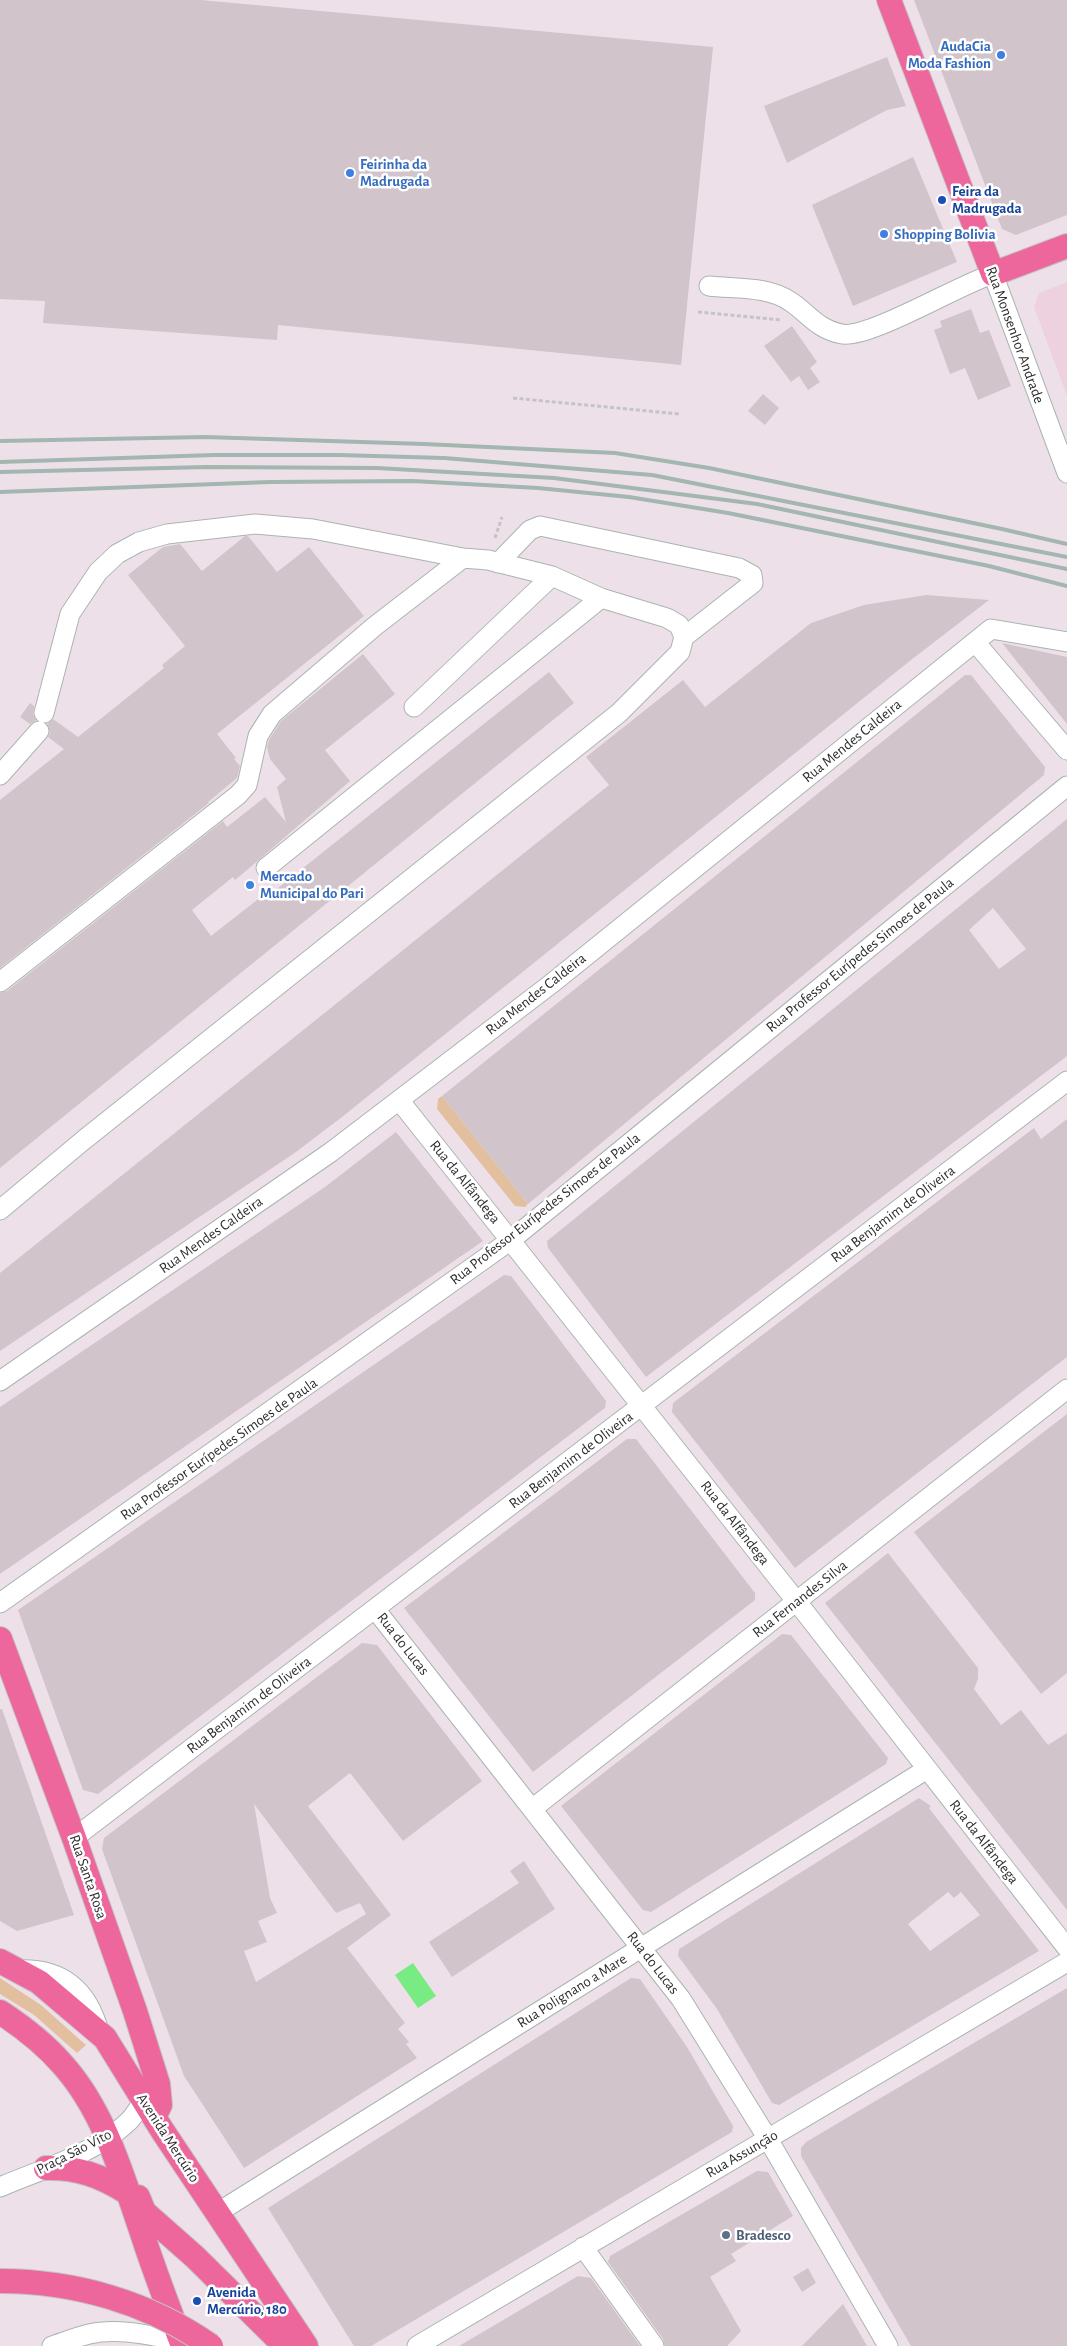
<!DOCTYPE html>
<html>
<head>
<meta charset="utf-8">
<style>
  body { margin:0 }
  canvas { display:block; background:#eee0e8 }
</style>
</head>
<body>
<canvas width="1067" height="2346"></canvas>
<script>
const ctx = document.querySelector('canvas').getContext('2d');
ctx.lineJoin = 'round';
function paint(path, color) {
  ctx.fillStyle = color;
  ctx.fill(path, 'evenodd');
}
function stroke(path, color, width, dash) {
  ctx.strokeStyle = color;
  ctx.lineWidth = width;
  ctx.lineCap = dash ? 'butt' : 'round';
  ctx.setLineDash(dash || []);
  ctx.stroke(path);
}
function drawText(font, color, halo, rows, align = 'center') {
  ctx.font = font + ' "Alegreya Sans",sans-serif';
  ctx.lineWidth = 5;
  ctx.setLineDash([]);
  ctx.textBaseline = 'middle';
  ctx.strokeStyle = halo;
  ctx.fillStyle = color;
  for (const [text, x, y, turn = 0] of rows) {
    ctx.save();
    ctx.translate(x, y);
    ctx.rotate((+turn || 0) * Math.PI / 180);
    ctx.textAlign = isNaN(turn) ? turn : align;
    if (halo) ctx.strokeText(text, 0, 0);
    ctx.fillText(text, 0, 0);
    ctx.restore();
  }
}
paint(new Path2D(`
  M1067,282V396L1034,307L1039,293Z`), '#eed1df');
paint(new Path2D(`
  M442,1096L528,1204L525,1207L515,1206L437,1109L438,1099Z
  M0,1978L41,2005L86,2045L77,2053L34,2015L0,1994Z`), '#e2c09f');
paint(new Path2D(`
  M413,1963L436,1996L418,2008L395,1975Z`), '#78eb83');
paint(new Path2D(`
  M0,0H201L713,47L681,365L278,325L277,340L43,323L45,301L0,299Z
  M914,0H1067V215L1016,235L1002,229Z
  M887,57L906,106L887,110L787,163L764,106Z
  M913,157L957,262L853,306L812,205Z
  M971,309L980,333L989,330L1011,386L978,400L965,368L950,374L934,330L942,327L940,321Z
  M792,326L817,362L810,368L820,382L808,390L799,376L791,382L764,346Z
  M763,394L779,408L765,425L748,411Z
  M245,536H248L277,572L309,547L364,616L217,734L236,758L234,759L240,766L237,778L208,802L209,803L0,968V800L64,749L48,737L50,733L47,724L53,719L78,737L164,668L162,665L185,646L128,575L163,547L180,544L202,571Z
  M926,595L989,600L911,660L342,1117L296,1152L0,1351V1273L609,785L586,757L683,680L705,707L811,623L864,605Z
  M1002,643L1067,657V724Z
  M363,654L395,694L325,750L350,781L247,870L235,880L233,877L192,910L211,936L266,893L268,896L549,672L574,703L0,1168V993L7,991L223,821L227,827L265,797L286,822L277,787L286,779L270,759L267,747L269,740L281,721Z
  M965,675H971L1045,767L1044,775L528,1204L442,1096Z
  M30,703L34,706L33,715L36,720L30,724L20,717Z
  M1067,819V1056L646,1377L548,1248L547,1241ZM993,908L1026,949L999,969L969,930Z
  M1067,1119V1357L795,1568L672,1412L673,1403L1034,1128L1041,1139Z
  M396,1132L483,1241L0,1574V1407L325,1187Z
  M504,1275L511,1276L547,1323L606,1401L605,1408L98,1794L83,1790L18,1610Z
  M1067,1414V1673L1041,1694L914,1532Z
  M627,1439H636L755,1593V1600L533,1772L404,1608Z
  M888,1553L978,1668V1679L974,1689L1001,1725L1021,1710L1048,1745L1067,1733V1910L825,1603Z
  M782,1634L791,1635L888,1758L886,1764L651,1912L643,1910L561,1806Z
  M362,1643L377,1645L482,1781L403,1841L350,1773L308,1806L391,1915L347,1948L405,2023L398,2029L409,2042L406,2044L417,2058L244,2168L184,2076L102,1849L104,1838ZM254,1804L336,1913L360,1903L366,1914L256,1982L244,1951L267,1942L258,1921L277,1913L270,1898Z
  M0,1709H2L74,1915L17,1931L0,1921Z
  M919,1798L931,1806L929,1808L1039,1951L779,2105L772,2103L717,2009L678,1956L679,1949ZM948,1892L954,1898L961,1892L980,1915L930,1951L908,1924Z
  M524,1861L555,1909L452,1977L429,1942L519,1883L510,1871Z
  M631,1978L640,1979L687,2047L733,2126L732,2132L371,2346H354L268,2208Z
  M1067,1988V2346H911L801,2156V2148L806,2142Z
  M757,2171L768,2172L793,2216L731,2254L736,2261L710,2277L741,2331L727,2346H665L663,2339L608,2262L610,2256Z
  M808,2268L816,2283L802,2292L793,2277Z
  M578,2276L591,2278L640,2346H459Z
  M843,2304L867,2346H802Z`), '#d1c4cb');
const minor = new Path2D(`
  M709,286C736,289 769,286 791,302C809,314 817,329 842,334C869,339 960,284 993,274L1067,473
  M498,563L530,530L540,526L739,568L752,575L753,583L684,637
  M975,642L1067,750
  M414,707L552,576
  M0,775L39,731
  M266,868L601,598
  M0,982L238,795L247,785L258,736L272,714L375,626L463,558
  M399,1100L797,1602L1067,1948
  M0,1210L85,1139L619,713L680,652L684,637L679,625L667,618L601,598L552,576L488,560L463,558L313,529L255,524L167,534L139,542L117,554L98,572L70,614L44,713
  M0,1381L331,1152L551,984L991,629L1067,642
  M0,1603L511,1240L1067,786
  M375,1609L681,1999L768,2139L888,2346
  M532,1809L1067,1389
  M74,1838L1067,1081
  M18,1970C62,1968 88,1990 99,2032
  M0,2187C42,2169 95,2154 129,2121C138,2112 142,2100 151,2090
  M217,2213L927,1769
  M583,2247L654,2346
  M52,2346C64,2342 77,2337 89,2334C119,2327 152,2336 181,2341
  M417,2346L1067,1962`);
const major = new Path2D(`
  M889,0L993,274L1067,246
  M0,1639L74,1838L135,2011L158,2084L160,2105L154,2117
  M0,1961L39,1982L105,2038L162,2130L306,2346
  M0,2012C23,2027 45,2044 63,2065C105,2112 123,2178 143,2236C155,2273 169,2309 183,2346
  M46,2168C77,2167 102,2176 128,2193
  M138,2197L144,2212L195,2257L285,2346`);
stroke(minor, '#a9b5b1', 21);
stroke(major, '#c4c4c4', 26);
stroke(new Path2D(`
  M698,312L782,320
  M513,398L679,414
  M495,538L502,517`), '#c4c4c4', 3, [4, 2.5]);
stroke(minor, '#fff', 19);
stroke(major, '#ed669c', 24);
stroke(new Path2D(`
  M0,441L205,437L424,444L615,453L709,468L1002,529L1067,544
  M0,462L214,455H339L444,458L652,475L1067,557
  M0,472L207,467L377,468L554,478L757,504L1067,569
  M0,492L270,482L413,481L538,488L629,497L728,513L989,566L1067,586`), '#a3b6b0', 4);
const majorBridge = new Path2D(`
  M0,2281C75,2281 150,2303 211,2346`);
stroke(majorBridge, '#c4c4c4', 26, []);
stroke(majorBridge, '#ed669c', 24);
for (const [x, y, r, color] of [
  [1001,55,5,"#3f7fe0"],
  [350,173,5,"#3f7fe0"],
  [942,200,5,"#1a4fb4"],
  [884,234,5,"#3f7fe0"],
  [250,885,5,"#3f7fe0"],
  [726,2235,5,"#5c6f8a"],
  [197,2301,5,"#1a4fb4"]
]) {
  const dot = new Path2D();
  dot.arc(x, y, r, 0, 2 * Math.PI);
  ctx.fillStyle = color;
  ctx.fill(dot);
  stroke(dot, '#fff', 2);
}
drawText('bold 15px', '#366cbe', '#fff', [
  ["AudaCia",991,46,"right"],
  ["Moda Fashion",991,63,"right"],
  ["Feirinha da",360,164],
  ["Madrugada",360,181],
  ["Shopping Bolivia",894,234],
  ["Mercado",260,876],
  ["Municipal do Pari",260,893]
], 'left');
drawText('bold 15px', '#164399', '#fff', [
  ["Feira da",952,191],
  ["Madrugada",952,208],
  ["Avenida",207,2292],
  ["Mercúrio, 180",207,2309]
], 'left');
drawText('15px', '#2d2d2d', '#fff', [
  ["Rua Monsenhor Andrade",1015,335,70],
  ["Rua Mendes Caldeira",852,741,-39],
  ["Rua Professor Eurípedes Simoes de Paula",860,955,-39],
  ["Rua Mendes Caldeira",536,994,-38],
  ["Rua da Alfândega",465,1182,51],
  ["Rua Professor Eurípedes Simoes de Paula",545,1209,-38],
  ["Rua Benjamim de Oliveira",893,1214,-37],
  ["Rua Mendes Caldeira",211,1235,-35],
  ["Rua Professor Eurípedes Simoes de Paula",219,1449,-35],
  ["Rua Benjamim de Oliveira",571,1460,-37],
  ["Rua da Alfândega",735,1523,52],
  ["Rua Fernandes Silva",800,1599,-38],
  ["Rua do Lucas",403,1644,52],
  ["Rua Benjamim de Oliveira",249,1705,-37],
  ["Rua da Alfândega",984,1842,52],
  ["Rua Santa Rosa",88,1877,71],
  ["Rua do Lucas",653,1963,52],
  ["Rua Polignano a Mare",572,1991,-32],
  ["Avenida Mercúrio",168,2138,57],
  ["Praça São Vito",74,2152,-27],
  ["Rua Assunção",742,2154,-30]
]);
drawText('bold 15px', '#4e5e75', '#fff', [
  ["Bradesco",736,2235]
], 'left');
</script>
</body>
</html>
